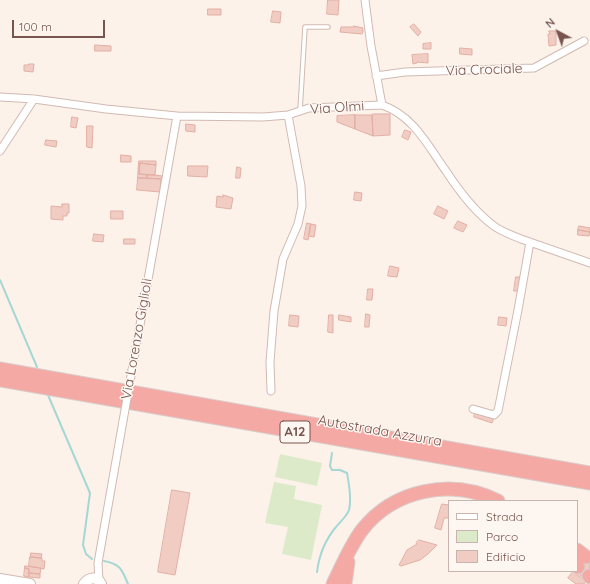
<!DOCTYPE html>
<html>
<head>
<meta charset="utf-8">
<style>
  body { margin:0 }
  #map { position:relative; width:590px; height:584px; overflow:hidden; background:#fcf2ea; font-family:Quicksand,sans-serif }
  canvas { display:block }
  .legend { position:absolute; left:448px; top:500px; width:130px; height:72px; box-sizing:border-box; background:#fef6f1; border:1px solid #c8b5b0; margin:0; padding:5px 7px; list-style:none; font-size:12px; color:#77544e }
  .legend li { display:flex; align-items:center; gap:8px; height:20px }
  .legend b { width:20px; border:1px solid #c8b5b0 }
  .north { position:absolute; left:538px; top:12px; width:40px; height:40px; -webkit-text-stroke:3px #fef6f1; paint-order:stroke; rotate:319deg; font-size:11px; font-weight:700; line-height:16px; text-align:center; color:#77544e }
  .north::after { content:''; display:block; margin:auto; width:14px; height:18px; background:#77544e; clip-path:polygon(50% 0,100% 100%,50% 72%,0 100%) }
  .scale { position:absolute; left:12px; top:20px; width:93px; height:18px; box-sizing:border-box; border:2px solid #77544e; border-top:0; padding-left:5px; font-size:12px; line-height:14px; white-space:nowrap; color:#77544e; -webkit-text-stroke:3px #fef6f1; paint-order:stroke }
</style>
</head>
<body>
<div id="map">
<canvas width="590" height="584"></canvas>
<ul class="legend">
<li><b style="height:5px;background:#fff"></b>Strada</li>
<li><b style="height:11px;background:#ddeac9"></b>Parco</li>
<li><b style="height:11px;background:#f1ccc3"></b>Edificio</li>
</ul>
<div class="north">N</div>
<div class="scale">100 m</div>
</div>
<script>
const ctx = document.querySelector('canvas').getContext('2d');
ctx.lineJoin = 'round';
function paint(path, color) {
  ctx.fillStyle = color;
  ctx.fill(path, 'evenodd');
}
function stroke(path, color, width, dash) {
  ctx.strokeStyle = color;
  ctx.lineWidth = width;
  ctx.lineCap = dash ? 'butt' : 'round';
  ctx.setLineDash(dash || []);
  ctx.stroke(path);
}
function drawText(font, color, halo, rows, align = 'center') {
  ctx.font = font + ' Quicksand,sans-serif';
  ctx.lineWidth = 3;
  ctx.setLineDash([]);
  ctx.textBaseline = 'middle';
  ctx.strokeStyle = halo;
  ctx.fillStyle = color;
  for (const [text, x, y, turn = 0] of rows) {
    ctx.save();
    ctx.translate(x, y);
    ctx.rotate((+turn || 0) * Math.PI / 180);
    ctx.textAlign = isNaN(turn) ? turn : align;
    if (halo) ctx.strokeText(text, 0, 0);
    ctx.fillText(text, 0, 0);
    ctx.restore();
  }
}
paint(new Path2D(`
  M280,454L322,463L317,486L275,477Z
  M274,482L296,486L294,499L322,505L311,560L282,554L288,527L265,523Z`), '#ddeac9');
stroke(new Path2D(`
  M0,280L37,367
  M48,395L90,493L83,545L86,554L92,559
  M104,561C121,564 122,570 128,584
  M317,572C319,556 325,540 336,527C340,522 347,516 349,510C352,499 349,484 347,473L340,470H332L330,466L332,453`), '#a5d7d5', 2);
const building = new Path2D(`
  M328,0H339L338,15L327,14Z
  M208,9H221V15H208Z
  M273,11L281,12L280,23L271,22Z
  M414,24L421,32L418,36L410,27Z
  M354,26L363,28V32L362,34L340,32L341,27H354Z
  M549,31H556V45L549,46L548,34H550Z
  M431,43V49H423V44Z
  M95,45L111,46V51H95Z
  M460,48L472,49V55L460,54Z
  M428,54V63L417,62V63L413,64L412,55Z
  M29,64H34L33,72L24,71V65H28Z
  M373,114H390V135L373,136L372,115Z
  M355,115V129L337,122V116Z
  M355,115H372L373,136L355,129Z
  M72,117L78,118L76,128L71,127Z
  M186,124L195,125V132L186,131Z
  M87,126H93L92,148L87,147Z
  M405,130L411,132L408,140L402,137Z
  M46,140L57,141L56,147L45,145Z
  M121,155L131,156V162H121Z
  M139,161H156V165L140,163L139,174L147,175V178H138Z
  M140,163L156,165L155,175L139,174Z
  M188,166H208L207,177L188,176Z
  M237,167L241,168L240,178H236Z
  M147,175H155L162,176L161,179L147,178Z
  M138,178L161,179L160,192L137,190Z
  M355,192L362,193L361,201L354,200Z
  M223,195L233,198L231,209L216,207L217,196L223,197Z
  M62,204H69V213H67V216H63V220L51,219V206L62,207Z
  M438,206L448,211L444,219L434,214Z
  M111,211H123V219H111Z
  M458,221L467,225L463,232L454,228Z
  M307,223L311,224L308,240L304,239Z
  M311,224L316,225L314,237L309,236Z
  M579,226L590,228V232L578,230Z
  M578,230L590,232L589,236L578,235Z
  M94,234L104,235L103,242L93,241Z
  M124,239H135V244H124Z
  M390,266L399,268L397,277L388,276Z
  M516,277H521L519,291H514Z
  M368,289H373L372,300H367Z
  M366,314L370,315L369,327H365Z
  M290,315L299,316L298,327L289,326Z
  M329,315H333V333L328,332Z
  M339,315L351,317V322L339,320Z
  M499,317L507,318L506,326L498,325Z
  M475,412L494,417L492,423L474,417Z
  M172,490L190,493L175,575L158,572Z
  M442,504L449,505V518H444L441,530L435,528Z
  M419,540L437,545L428,554L420,560L401,566L399,565L407,550L417,544L416,543Z
  M590,552V575L586,580L575,571Z
  M31,553L42,554L41,558L31,557Z
  M30,557L42,558V561H45L44,569L29,566Z
  M25,566L41,568L40,574L29,573V569L25,568Z
  M25,568L29,569V577L24,576Z
  M573,572L586,581L584,584H576L568,578Z
  M29,573L40,574V578L29,577Z`);
paint(building, '#f1ccc3');
stroke(building, '#e3afa4', 1);
const lane = new Path2D(`
  M300,111L305,27H328`);
const street = new Path2D(`
  M365,0L371,46L382,105
  M376,76L405,72L534,68L584,41
  M0,97L34,99L106,109L177,116L263,117L288,115L309,108L382,105C414,116 428,146 446,171C459,191 475,212 494,226C502,232 512,235 521,239C544,247 567,255 590,263
  M0,151L34,99
  M132,370L177,116
  M271,391L270,362L274,311L283,259L298,224L302,206L301,186L288,115
  M473,409L494,415L498,411L518,310L530,242
  M99,580L98,563L123,421`);
const secondary = new Path2D(`
  M0,579L30,584
  M84,584C89,577 97,576 101,584`);
const highway = new Path2D(`
  M0,369L590,473
  M0,380L590,483
  M577,550L586,557
  M577,566L578,567
  M589,576L590,577
  M333,584C342,566 350,546 362,530C394,489 452,478 498,501
  M345,584L348,562`);
stroke(lane, '#d1bab2', 5.5);
stroke(street, '#d1bab2', 9);
stroke(secondary, '#d4b9b0', 12);
stroke(highway, '#d9cfcd', 15);
stroke(lane, '#fff', 3.5);
stroke(street, '#fff', 7);
stroke(secondary, '#fff', 10);
stroke(highway, '#f4a9a4', 13);
const streetBridge = new Path2D(`
  M123,421L132,370`);
stroke(streetBridge, '#d1bab2', 9, []);
stroke(streetBridge, '#fff', 7);
for (const [x, y, w] of [
  [295,432,30]
]) {
  const box = new Path2D();
  box.roundRect(x - w / 2, y - 11, w, 22, 3);
  ctx.fillStyle = '#fef6f1';
  ctx.fill(box);
  stroke(box, '#77544e', 1);
}
drawText('bold 13px', '#77544e', null, [
  ["A12",295,432]
]);
drawText('14px', '#77544e', '#fef6f1', [
  ["Via Crociale",484,70,-2],
  ["Via Olmi",337,108,-4],
  ["Via Lorenzo Giglioli",137,339,-80],
  ["Autostrada Azzurra",380,431,10]
]);
</script>
</body>
</html>
